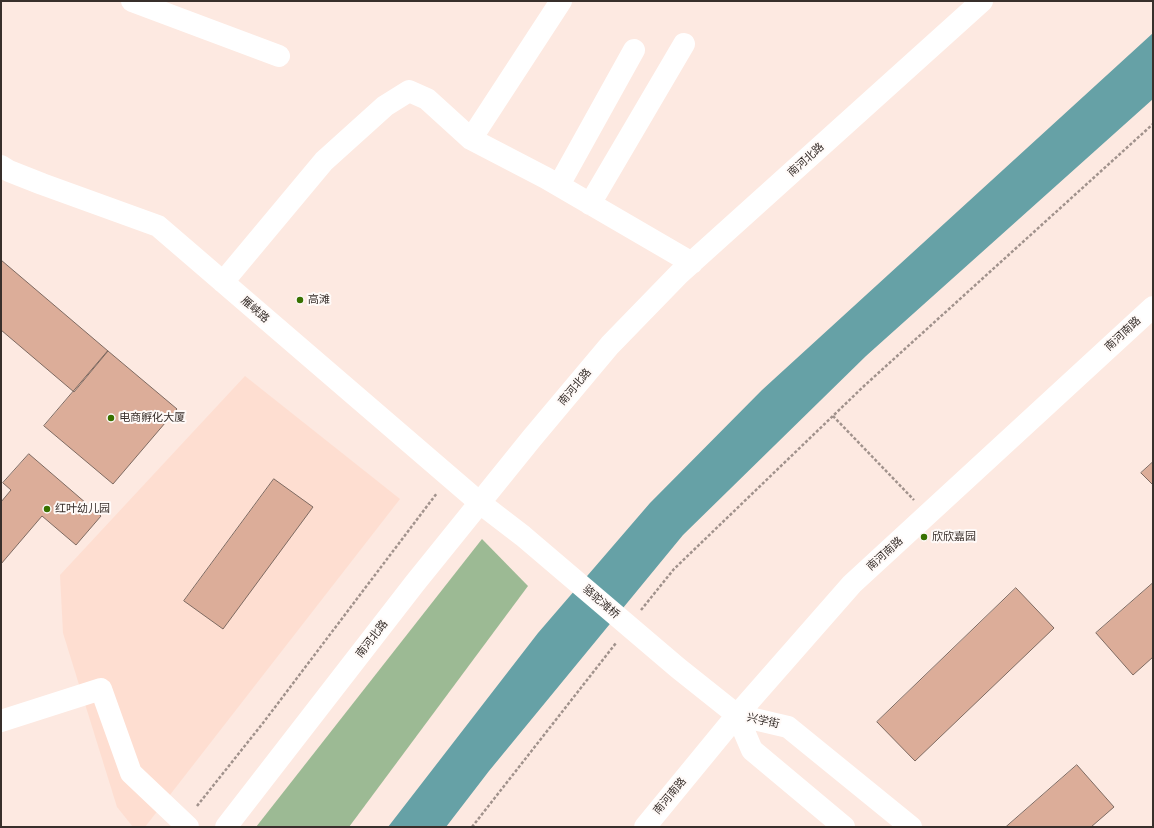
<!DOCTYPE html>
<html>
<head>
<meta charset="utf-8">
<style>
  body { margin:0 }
  #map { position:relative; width:1154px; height:828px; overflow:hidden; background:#fde9e1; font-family:"Work Sans",sans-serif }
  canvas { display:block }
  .frame { position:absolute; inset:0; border:2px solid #382f2b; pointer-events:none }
</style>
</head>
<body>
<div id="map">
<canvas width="1154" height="828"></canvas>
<div class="frame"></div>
</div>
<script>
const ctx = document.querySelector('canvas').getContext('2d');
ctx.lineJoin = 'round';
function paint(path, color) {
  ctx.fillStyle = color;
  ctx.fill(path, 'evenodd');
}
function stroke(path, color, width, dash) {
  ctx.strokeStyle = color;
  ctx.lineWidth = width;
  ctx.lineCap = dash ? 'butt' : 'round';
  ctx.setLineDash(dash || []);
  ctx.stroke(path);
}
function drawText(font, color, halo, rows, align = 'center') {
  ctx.font = font + ' "Work Sans","Noto Sans SC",sans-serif';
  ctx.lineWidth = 4;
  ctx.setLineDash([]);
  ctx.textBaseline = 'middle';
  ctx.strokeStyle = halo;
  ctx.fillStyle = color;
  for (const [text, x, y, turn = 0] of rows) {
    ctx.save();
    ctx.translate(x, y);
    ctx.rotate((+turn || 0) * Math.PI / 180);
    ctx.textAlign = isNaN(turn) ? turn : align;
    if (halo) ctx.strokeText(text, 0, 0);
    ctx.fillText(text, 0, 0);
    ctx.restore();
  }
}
paint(new Path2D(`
  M245,376L400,499L145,827H133L117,807L63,633L60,575Z`), '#feded1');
paint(new Path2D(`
  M482,539L528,586L349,827H256Z`), '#9cba94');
paint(new Path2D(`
  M1153,33V99L866,356L683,535L489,771L446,827H388L538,633L650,503L762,390Z`), '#66a1a6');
const building = new Path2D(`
  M1,260L108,351L74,392L1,330Z
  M108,351L177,409L113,484L44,426Z
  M29,454L101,516L76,545L42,516L1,564V502L11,490L3,483Z
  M1153,462V485L1141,473Z
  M274,479L313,507L223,629L184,601Z
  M1153,583V657L1133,675L1096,633Z
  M1016,588L1054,628L915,761L877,722Z
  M1077,765L1114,807L1091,827H1006Z`);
paint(building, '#dcad99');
stroke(building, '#7e6a61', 1);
stroke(new Path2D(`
  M833,416L914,500
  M641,610L674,569L864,386L1153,124
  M197,806L263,723L437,493
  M472,827L616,643`), '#a1928c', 2.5, [3, 2]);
stroke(new Path2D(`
  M132,1L279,56
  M471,139L561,1
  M1,166L9,171L42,184L158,226L480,503L523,536L678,668L737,715L788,727L911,827
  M559,185L634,50
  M590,204L684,44
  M223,282L324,161L385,106L409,91L427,99L471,139L546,178L692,263
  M737,715L752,750L844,827
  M1,721L101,689L131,773L188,827
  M226,827L415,583L532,438L610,345L679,274L982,1
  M645,827L737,715L852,584L1153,307`), '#fff', 22);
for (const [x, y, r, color] of [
  [300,300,4,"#387100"],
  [111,418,4,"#387100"],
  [47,509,4,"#387100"],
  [924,537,4,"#387100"]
]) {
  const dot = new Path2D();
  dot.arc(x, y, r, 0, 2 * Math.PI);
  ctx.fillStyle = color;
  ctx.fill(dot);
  stroke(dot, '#fffaf8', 1.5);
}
drawText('11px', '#382f2b', '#fffaf8', [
  ["南河北路",806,160,-42],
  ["雁峡路",255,310,41],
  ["南河南路",1123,334,-43],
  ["南河北路",575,387,-50],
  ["南河南路",885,554,-42],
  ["骆驼滩桥",601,602,41],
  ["南河北路",372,639,-52],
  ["兴学街",763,721,13],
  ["南河南路",670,796,-50]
]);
drawText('11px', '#382f2b', '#fffaf8', [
  ["高滩",308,300],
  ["电商孵化大厦",119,418],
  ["红叶幼儿园",55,509],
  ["欣欣嘉园",932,537]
], 'left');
</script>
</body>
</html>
